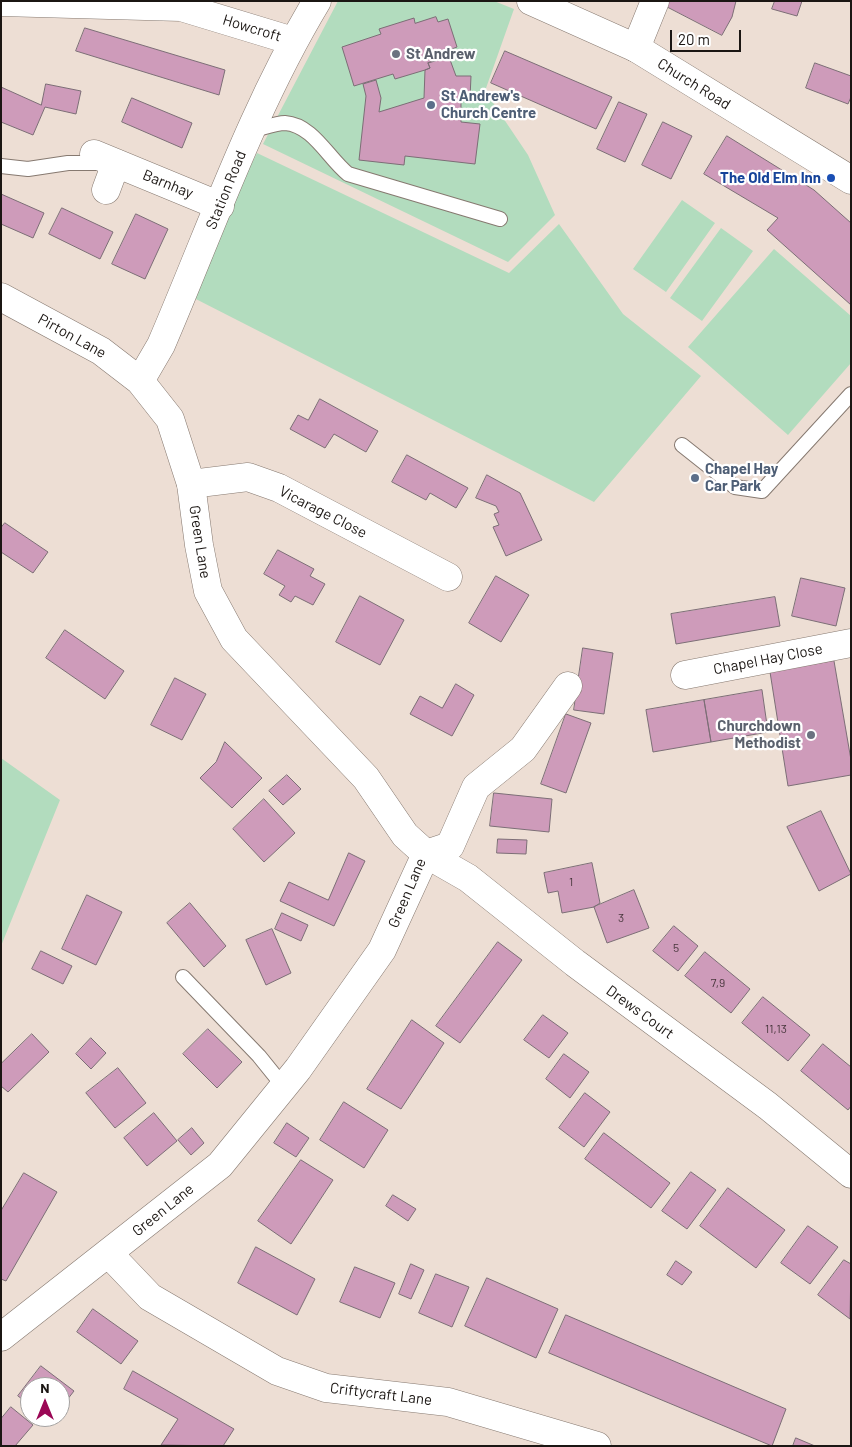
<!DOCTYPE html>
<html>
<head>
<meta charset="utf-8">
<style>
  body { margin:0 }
  #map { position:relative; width:852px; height:1447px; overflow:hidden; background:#edded4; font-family:Barlow,sans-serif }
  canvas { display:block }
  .frame { position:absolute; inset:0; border:2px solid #1b1613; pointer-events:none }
  .north { position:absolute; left:20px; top:1377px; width:50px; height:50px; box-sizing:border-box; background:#fff; border:1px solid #a4a2a1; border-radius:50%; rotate:0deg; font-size:14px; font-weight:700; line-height:20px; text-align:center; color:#1b1613 }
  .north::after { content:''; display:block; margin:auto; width:18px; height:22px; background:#9b0755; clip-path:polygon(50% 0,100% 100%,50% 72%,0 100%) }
  .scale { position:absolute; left:670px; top:30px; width:71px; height:22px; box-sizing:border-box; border:2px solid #1b1613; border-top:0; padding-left:6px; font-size:15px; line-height:18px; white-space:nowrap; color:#1b1613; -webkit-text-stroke:4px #fff; paint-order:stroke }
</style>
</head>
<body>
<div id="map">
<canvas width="852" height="1447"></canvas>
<div class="frame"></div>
<div class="north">N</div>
<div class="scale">20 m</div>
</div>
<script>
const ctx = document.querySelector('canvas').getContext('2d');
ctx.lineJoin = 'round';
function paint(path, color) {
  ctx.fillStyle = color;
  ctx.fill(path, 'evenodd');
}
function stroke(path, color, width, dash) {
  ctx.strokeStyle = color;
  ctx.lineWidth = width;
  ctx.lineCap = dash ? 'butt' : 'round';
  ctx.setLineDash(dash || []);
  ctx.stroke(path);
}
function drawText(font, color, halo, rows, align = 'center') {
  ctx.font = font + ' Barlow,sans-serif';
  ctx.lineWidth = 4.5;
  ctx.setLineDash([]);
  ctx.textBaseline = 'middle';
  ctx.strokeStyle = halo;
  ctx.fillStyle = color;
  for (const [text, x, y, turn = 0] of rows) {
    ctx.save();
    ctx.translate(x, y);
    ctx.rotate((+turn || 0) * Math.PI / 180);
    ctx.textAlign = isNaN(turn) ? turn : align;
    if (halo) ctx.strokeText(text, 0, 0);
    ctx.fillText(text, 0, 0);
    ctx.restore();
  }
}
paint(new Path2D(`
  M338,1H494L514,9L485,91L528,155L555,215L508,262L263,144Z
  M257,153L509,273L559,224L623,314L701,376L594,502L186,294Z
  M682,200L715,223L666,292L633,269Z
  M721,228L753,251L702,321L670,298Z
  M774,249L851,316V363L788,435L688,347Z
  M1,758L60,800L1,946Z`), '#b2dcbe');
const building = new Path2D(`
  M656,1H736L732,17L722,35Z
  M775,1H802L797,16L772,9Z
  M436,17L438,22L448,19L457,47L447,51L449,57L428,63L430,68L425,70L395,79L393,74L354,86L342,47L381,34L379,29L414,18L415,23Z
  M85,28L225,70L219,95L76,51Z
  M505,51L612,97L596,129L491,83Z
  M449,57L456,76H471L470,98H461V122L480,124L475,164L405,156L404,165L359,160L366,96L363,84L376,80L381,98L379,112L424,98L425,70L430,68L428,63Z
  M815,63L851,76V97L848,104L806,88Z
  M46,84L81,91L76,114L45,107L33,135L1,122V87L41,105Z
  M132,98L192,123L182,148L122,122Z
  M619,102L647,114L625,162L597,149Z
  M663,122L692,136L671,179L642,165Z
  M727,136L814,190L851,223V305L767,230L778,218L704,174Z
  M1,194L44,213L33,238L1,224Z
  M62,208L113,232L100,259L49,234Z
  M136,214L168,229L145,279L112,264Z
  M320,399L378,431L366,452L334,434L325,448L290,429L298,415L308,420Z
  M407,455L468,488L456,508L430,493L426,500L392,482Z
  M487,475L520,493L542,540L506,556L493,527L499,525L494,514L499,512L496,506L476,498Z
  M5,523L48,552L33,573L1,552V528Z
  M278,550L314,569L310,576L325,584L313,605L295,596L291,602L279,595L285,586L264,574Z
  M496,576L529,595L501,642L469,623Z
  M801,578L845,588L836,626L792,616Z
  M360,596L404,620L380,665L336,642Z
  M775,597L780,626L676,644L671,614Z
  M65,630L124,671L105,699L46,658Z
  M583,648L613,653L604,714L574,710Z
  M834,661L851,760V775L788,786L770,672Z
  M175,678L206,694L182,740L151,725Z
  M456,684L474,695L452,736L410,714L420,696L442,708Z
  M762,690L768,732L711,742L704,700Z
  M704,700L711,742L653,752L646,710Z
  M566,714L591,723L566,793L541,784Z
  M225,742L262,778L232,808L200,778L216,762Z
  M287,775L301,789L283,805L269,791Z
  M494,793L552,799L549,832L490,826Z
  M264,799L295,833L264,862L233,829Z
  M821,811L851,874L819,891L787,827Z
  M498,839L527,840L526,854L497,853Z
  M349,853L365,861L334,926L280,901L289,882L328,900Z
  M592,863L600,903L594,907L562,913L558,891L548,893L544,873Z
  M634,890L649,928L607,943L594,907Z
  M87,895L122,912L96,965L62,949Z
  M190,903L226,946L204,967L167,923Z
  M282,913L308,925L301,941L275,929Z
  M674,926L698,946L678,971L653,951Z
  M272,929L291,973L266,985L246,940Z
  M498,942L522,960L460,1043L436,1026Z
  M41,951L72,966L63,984L32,969Z
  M705,952L750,989L731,1013L685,976Z
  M763,997L810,1035L788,1061L742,1023Z
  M543,1015L568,1033L549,1058L524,1040Z
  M412,1020L444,1043L401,1109L367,1089Z
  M208,1029L242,1062L217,1088L183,1054Z
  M32,1034L49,1052L8,1092L1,1086V1064Z
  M91,1038L106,1053L91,1069L76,1054Z
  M823,1044L851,1067V1106L848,1110L801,1071Z
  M564,1054L589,1072L570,1098L546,1079Z
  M118,1068L146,1103L115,1128L86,1093Z
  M585,1093L610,1112L584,1147L559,1128Z
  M344,1102L388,1130L364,1168L320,1140Z
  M154,1113L177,1141L147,1166L124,1138Z
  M287,1123L309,1138L296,1157L274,1143Z
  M192,1128L204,1143L191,1155L178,1140Z
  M604,1133L670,1183L651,1208L585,1159Z
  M301,1160L333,1180L291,1244L258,1221Z
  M691,1172L716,1190L687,1229L662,1211Z
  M24,1173L57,1192L6,1281L1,1279V1211Z
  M728,1188L785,1230L756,1268L700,1226Z
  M393,1195L416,1209L408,1221L386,1206Z
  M808,1226L838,1247L810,1284L781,1263Z
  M256,1247L315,1279L297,1315L238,1283Z
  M844,1260L851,1264L850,1319L818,1295Z
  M676,1261L692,1272L682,1285L667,1275Z
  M411,1264L424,1270L411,1299L399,1294Z
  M355,1267L395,1283L380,1318L340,1302Z
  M436,1274L469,1287L452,1327L419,1313Z
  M487,1278L558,1309L536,1358L465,1326Z
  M93,1309L138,1341L121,1364L77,1332Z
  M566,1315L786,1409L772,1446L549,1353Z
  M41,1366L74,1391L60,1409V1387H30V1405L18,1396Z
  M133,1371L234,1429L223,1446L161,1445L178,1419L124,1389Z
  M11,1407L33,1425L15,1446H1V1419Z
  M796,1438L815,1446H793Z`);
paint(building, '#ce9bba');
stroke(building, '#7c6e76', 1);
const lane = new Path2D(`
  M250,131C261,129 275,123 285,123C313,125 328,158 348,174L500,219
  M1,166L28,169L68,163H103
  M682,445L735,487L762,491L851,394
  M183,977L259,1056L284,1087`);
const street = new Path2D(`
  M1,2L181,7L293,41
  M636,48L655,1
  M94,154L220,206
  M106,190L116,163
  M191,484L248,477L279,488L448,577
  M685,675L851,643
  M109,1254L150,1297L277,1371L326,1388L448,1402L597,1446
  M1,1337L220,1165L298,1069L382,950L426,854L450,846L476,787L523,749L568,686`);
const secondary = new Path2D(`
  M531,1L636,48L851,180
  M1,297L101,351L140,381L170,419L191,484L199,545L208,591L234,639L366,778L405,835L426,854L468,878L575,963L768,1106L851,1174
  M140,381L161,345C211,229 252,109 317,1`);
stroke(lane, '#867970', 16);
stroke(street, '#867970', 29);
stroke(secondary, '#867970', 29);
stroke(lane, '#fff', 14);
stroke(street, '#fff', 28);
stroke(secondary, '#fff', 28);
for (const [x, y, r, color] of [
  [396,54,5,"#6b7280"],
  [431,105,5,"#5c6f8a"],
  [831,178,5,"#1a4fb4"],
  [695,478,5,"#5c6f8a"],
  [811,735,5,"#6b7280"]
]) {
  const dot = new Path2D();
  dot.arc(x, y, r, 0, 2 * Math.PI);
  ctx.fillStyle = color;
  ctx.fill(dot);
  stroke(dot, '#fff', 2);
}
drawText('12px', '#48373d', null, [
  ["1",571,882],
  ["3",621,918],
  ["5",676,948],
  ["7,9",718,983],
  ["11,13",776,1029]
]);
drawText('15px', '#1b1613', '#fff', [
  ["Howcroft",252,28,17],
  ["Church Road",694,84,32],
  ["Barnhay",168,184,22],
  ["Station Road",226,190,-68],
  ["Pirton Lane",72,336,29],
  ["Vicarage Close",323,512,27],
  ["Green Lane",200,542,81],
  ["Chapel Hay Close",768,659,-11],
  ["Green Lane",407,893,-67],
  ["Drews Court",640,1012,36],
  ["Green Lane",163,1210,-39],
  ["Criftycraft Lane",381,1394,7]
]);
drawText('bold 15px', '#5b616d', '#fff', [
  ["St Andrew",406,54],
  ["Churchdown",801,726,"right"],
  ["Methodist",801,743,"right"]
], 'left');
drawText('bold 15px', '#4e5e75', '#fff', [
  ["St Andrew's",441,96],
  ["Church Centre",441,113],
  ["Chapel Hay",705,469],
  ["Car Park",705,486]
], 'left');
drawText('bold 15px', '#164399', '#fff', [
  ["The Old Elm Inn",821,178]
], 'right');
</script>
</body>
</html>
